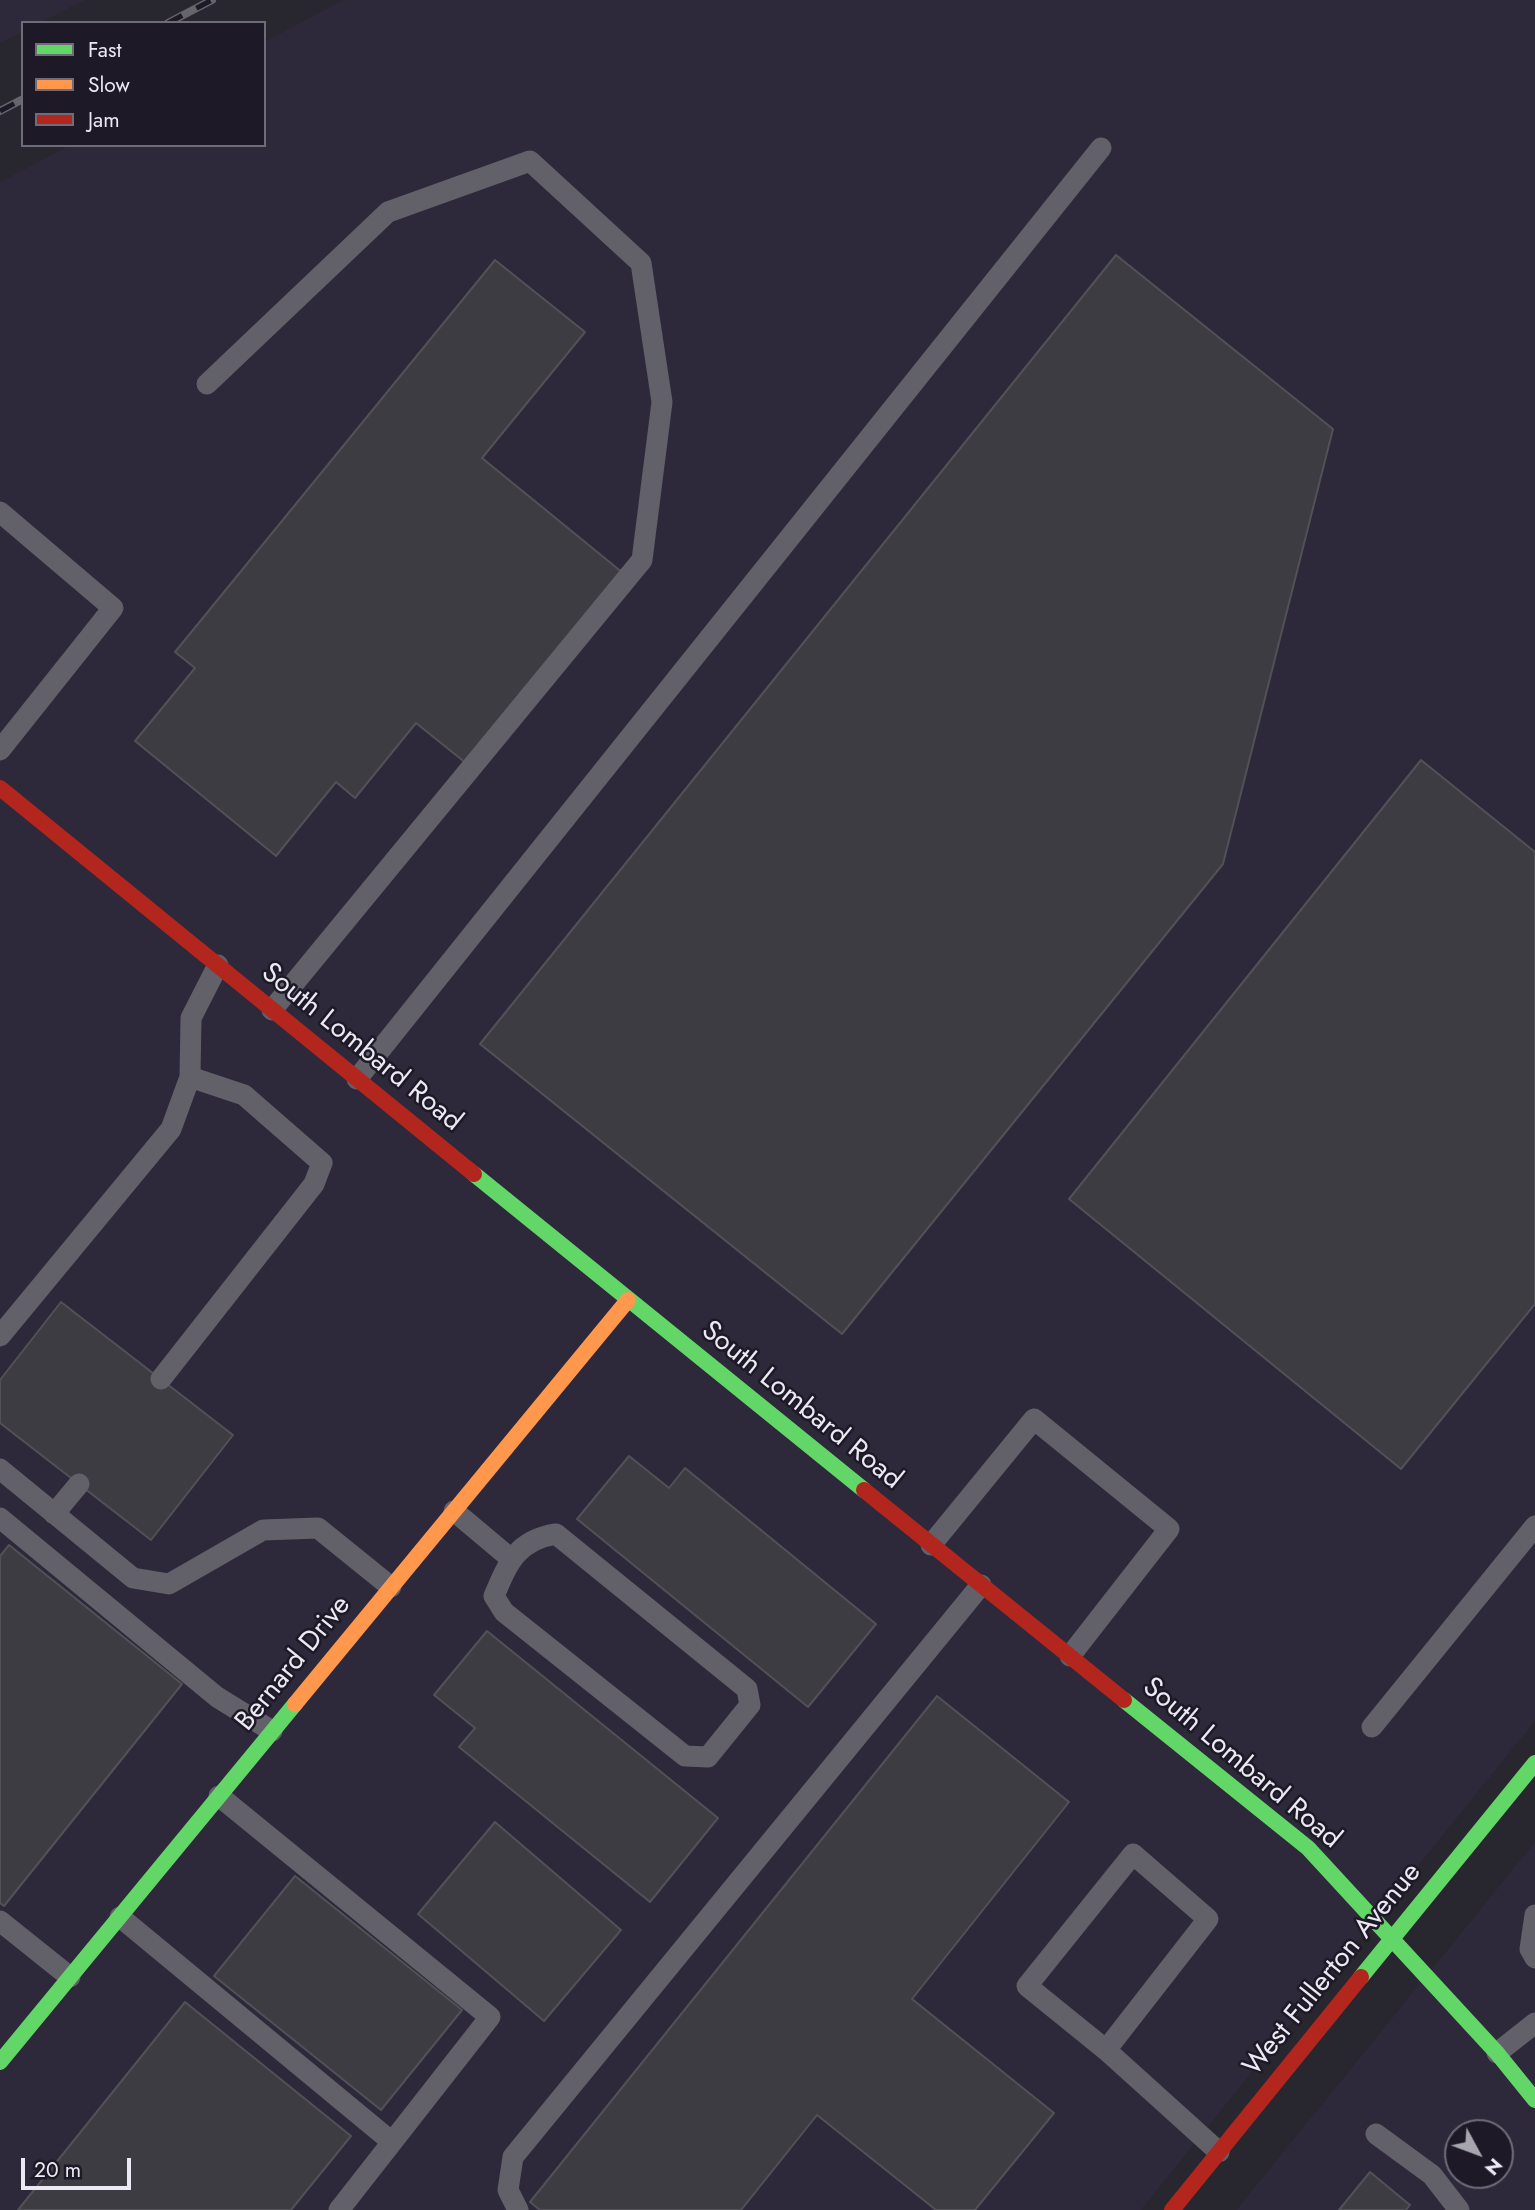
<!DOCTYPE html>
<html>
<head>
<meta charset="utf-8">
<style>
  body { margin:0 }
  #map { position:relative; width:1535px; height:2210px; overflow:hidden; background:#28262e; font-family:Jost,sans-serif }
  canvas { display:block }
  .legend { position:absolute; left:21px; top:21px; width:245px; height:126px; box-sizing:border-box; background:#1d1927; border:2px solid #6f6c79; margin:0; padding:9px 12px; list-style:none; font-size:21px; color:#ebe9f3 }
  .legend li { display:flex; align-items:center; gap:14px; height:35px }
  .legend b { width:35px; border:2px solid #6f6c79 }
  .north { position:absolute; left:1444px; top:2119px; width:70px; height:70px; box-sizing:border-box; background:#1d1927; border:2px solid #6f6c79; border-radius:50%; rotate:131deg; font-size:19px; font-weight:700; line-height:28px; text-align:center; color:#ebe9f3 }
  .north::after { content:''; display:block; margin:auto; width:24px; height:32px; background:#a7a5ae; clip-path:polygon(50% 0,100% 100%,50% 72%,0 100%) }
  .scale { position:absolute; left:21px; top:2158px; width:110px; height:32px; box-sizing:border-box; border:4px solid #ebe9f3; border-top:0; padding-left:9px; font-size:21px; line-height:24px; white-space:nowrap; color:#ebe9f3; -webkit-text-stroke:5px #1d1927; paint-order:stroke }
</style>
</head>
<body>
<div id="map">
<canvas width="1535" height="2210"></canvas>
<ul class="legend">
<li><b style="height:9px;background:#63d668"></b>Fast</li>
<li><b style="height:9px;background:#ff974d"></b>Slow</li>
<li><b style="height:9px;background:#b3261e"></b>Jam</li>
</ul>
<div class="north">N</div>
<div class="scale">20 m</div>
</div>
<script>
const ctx = document.querySelector('canvas').getContext('2d');
ctx.lineJoin = 'round';
function paint(path, color) {
  ctx.fillStyle = color;
  ctx.fill(path, 'evenodd');
}
function stroke(path, color, width, dash) {
  ctx.strokeStyle = color;
  ctx.lineWidth = width;
  ctx.lineCap = dash ? 'butt' : 'round';
  ctx.setLineDash(dash || []);
  ctx.stroke(path);
}
function drawText(font, color, halo, rows, align = 'center') {
  ctx.font = font + ' Jost,sans-serif';
  ctx.lineWidth = 5;
  ctx.setLineDash([]);
  ctx.textBaseline = 'middle';
  ctx.strokeStyle = halo;
  ctx.fillStyle = color;
  for (const [text, x, y, turn = 0] of rows) {
    ctx.save();
    ctx.translate(x, y);
    ctx.rotate((+turn || 0) * Math.PI / 180);
    ctx.textAlign = isNaN(turn) ? turn : align;
    if (halo) ctx.strokeText(text, 0, 0);
    ctx.fillText(text, 0, 0);
    ctx.restore();
  }
}
paint(new Path2D(`
  M0,0H85L40,23H23V32L0,43Z
  M343,0H1535V1721L1141,2210H0V182L70,145H264V42Z
  M1535,1842V2210H1236ZM1458,2133H1500V2175H1458Z`), '#2d283a');
const building = new Path2D(`
  M1116,255L1333,429L1223,864L842,1334L480,1044Z
  M495,260L585,332L482,458L623,573L467,764L416,723L355,798L336,782L276,856L135,741L195,668L175,652Z
  M1421,760L1535,852V1304L1401,1469L1069,1199Z
  M61,1302L233,1435L151,1540L0,1423V1380Z
  M629,1456L669,1488L685,1468L876,1624L808,1707L577,1519Z
  M9,1545L182,1684L4,1906L0,1903V1556Z
  M487,1631L718,1818L650,1902L459,1747L475,1728L434,1695Z
  M937,1696L1069,1802L912,1999L1054,2113L975,2210H936L817,2115L741,2210H540L530,2202Z
  M495,1822L621,1930L544,2021L418,1914Z
  M295,1876L462,2010L381,2110L214,1976Z
  M185,2002L351,2136L291,2210H18Z
  M1370,2172L1410,2205L1406,2210H1339Z`);
paint(building, '#3e3c43');
stroke(building, '#525157', 2);
stroke(new Path2D(`
  M207,384L388,212L530,161L641,263L662,402L642,560L272,1010
  M0,512L113,608L0,750
  M357,1079L1101,148
  M0,1336L171,1129L190,1077L191,1018L218,965
  M161,1379L314,1184L322,1163L244,1095L190,1077
  M0,1469L133,1578L169,1584L263,1530L318,1528L391,1587
  M454,1511L510,1558
  M54,1514L79,1484
  M0,1518L217,1697L272,1731
  M556,1534L747,1689L750,1705L708,1757L685,1756L504,1612L494,1596C508,1563 517,1540 556,1534Z
  M931,1545L1034,1419L1169,1529L1070,1656
  M1372,1727L1535,1526
  M219,1796L490,2017L339,2210
  M1535,1915L1530,1949L1535,1958
  M120,1917L392,2142
  M0,1921L70,1977
  M1106,2050L1027,1986L1133,1854L1208,1919L1106,2050L1219,2152
  M1497,2053L1535,2023
  M1376,2134L1432,2175L1459,2210
  M518,2210L508,2190L513,2157L981,1585`), '#626068', 21);
stroke(new Path2D(`
  M474,1174L864,1490
  M1124,1700L1308,1848L1497,2053L1535,2100
  M1361,1977L1535,1763
  M0,2062L295,1704`), '#63d668', 16);
stroke(new Path2D(`
  M295,1704L628,1300`), '#ff974d', 16);
stroke(new Path2D(`
  M0,788L474,1174
  M864,1490L1124,1700
  M1172,2210L1361,1977`), '#b3261e', 16);
const rail = new Path2D(`
  M168,23L212,0
  M0,111L23,99`);
stroke(rail, '#67656c', 8);
stroke(rail, '#1d1927', 5, [16]);
drawText('28px', '#ebe9f3', '#1d1927', [
  ["South Lombard Road",361,1048,39],
  ["South Lombard Road",801,1406,39],
  ["Bernard Drive",294,1664,-51],
  ["South Lombard Road",1241,1764,40],
  ["West Fullerton Avenue",1333,1970,-51]
]);
</script>
</body>
</html>
